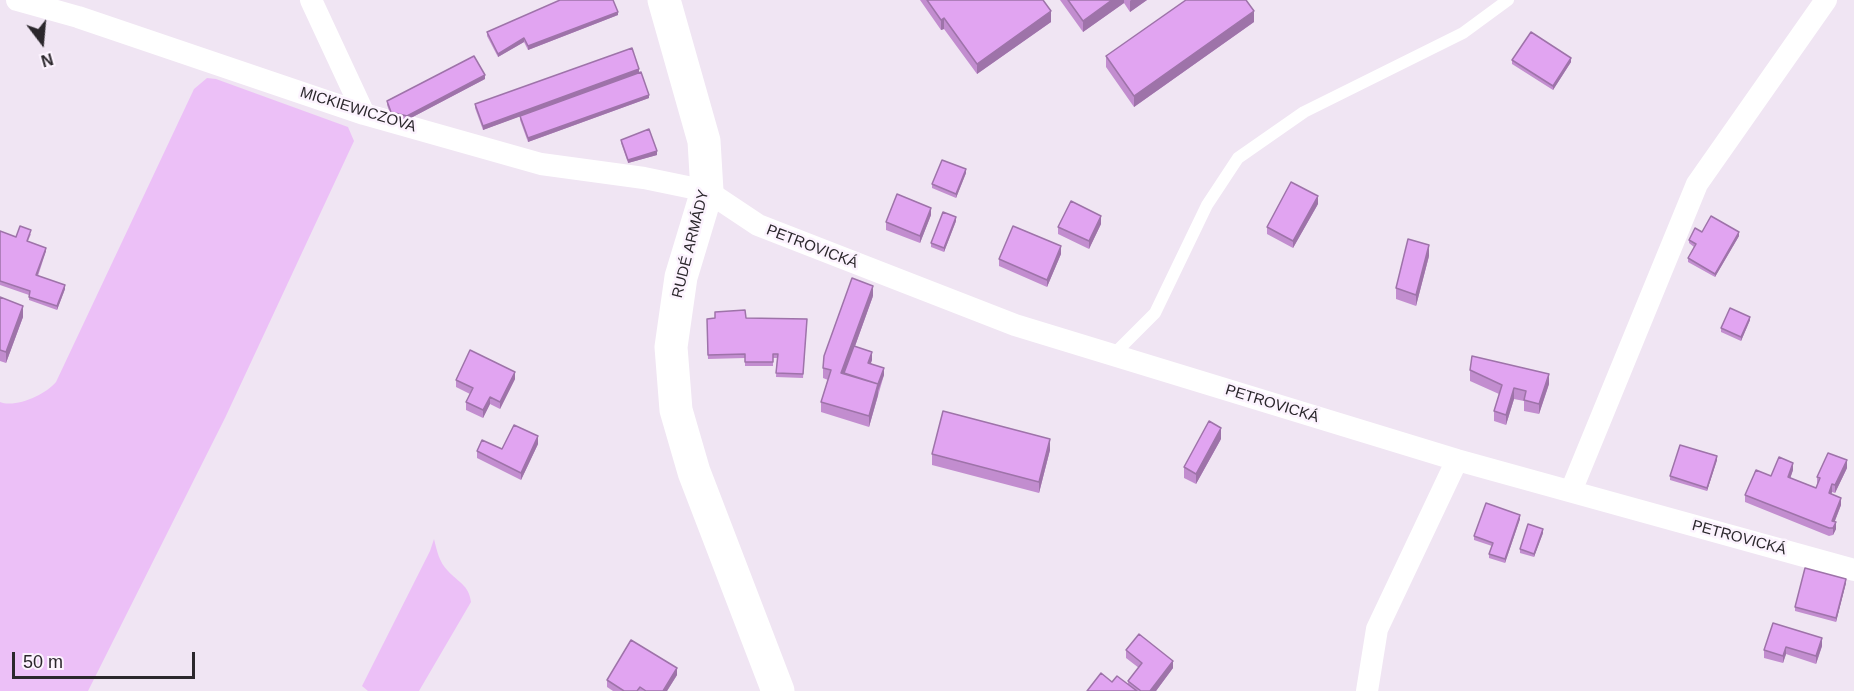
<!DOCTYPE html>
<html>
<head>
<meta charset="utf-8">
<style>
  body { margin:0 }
  #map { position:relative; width:1854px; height:691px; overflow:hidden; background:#f0e5f3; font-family:Helvetica,sans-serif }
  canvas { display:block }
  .north { position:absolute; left:12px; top:12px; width:60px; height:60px; -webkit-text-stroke:4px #fcf3fe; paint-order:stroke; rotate:164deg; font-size:16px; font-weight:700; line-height:24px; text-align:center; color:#2b272c }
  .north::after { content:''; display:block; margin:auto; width:21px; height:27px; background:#2b272c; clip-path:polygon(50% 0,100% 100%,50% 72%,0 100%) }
  .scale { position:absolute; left:12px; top:652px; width:183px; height:27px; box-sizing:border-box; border:3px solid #2b272c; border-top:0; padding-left:8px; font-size:18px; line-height:21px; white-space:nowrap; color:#2b272c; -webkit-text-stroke:4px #fcf3fe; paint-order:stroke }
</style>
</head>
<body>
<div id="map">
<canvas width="1854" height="691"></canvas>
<div class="north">N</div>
<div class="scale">50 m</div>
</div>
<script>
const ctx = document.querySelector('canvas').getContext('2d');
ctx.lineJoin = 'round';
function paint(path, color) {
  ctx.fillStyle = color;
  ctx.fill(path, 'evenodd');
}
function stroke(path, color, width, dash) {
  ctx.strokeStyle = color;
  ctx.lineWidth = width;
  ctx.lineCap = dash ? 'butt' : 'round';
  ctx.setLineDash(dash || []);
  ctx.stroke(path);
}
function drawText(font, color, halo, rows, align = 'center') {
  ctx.font = font + ' Helvetica,sans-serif';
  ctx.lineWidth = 5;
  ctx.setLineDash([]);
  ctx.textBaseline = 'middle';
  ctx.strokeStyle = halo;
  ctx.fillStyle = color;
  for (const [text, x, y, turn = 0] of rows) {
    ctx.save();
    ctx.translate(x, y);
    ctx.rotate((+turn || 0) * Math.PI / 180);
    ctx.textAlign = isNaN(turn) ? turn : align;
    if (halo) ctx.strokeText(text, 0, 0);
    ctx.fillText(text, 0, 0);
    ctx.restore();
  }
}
paint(new Path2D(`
  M207,78L216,79L348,127L354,141L225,418L88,691H0V402C16,408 45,395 56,382L194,89Z
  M434,539C437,551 439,562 448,571C458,582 469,585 471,602L419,691H368L362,686L430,551Z`), '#ecc0f7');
stroke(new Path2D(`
  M1113,355L1155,313L1207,205L1238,158L1304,112L1463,33L1508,0`), '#fff', 12);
stroke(new Path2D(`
  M17,0L78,17L364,114L541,164L644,178L707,191L758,225L1015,325L1457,460L1854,570
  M311,0L364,114
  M1571,491L1697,184L1826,0
  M1367,691L1377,629L1457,460`), '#fff', 22);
stroke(new Path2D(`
  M664,0L704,141L707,191L681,277L671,347L676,410L694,472L778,691`), '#fff', 33);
paint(new Path2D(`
  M920,0H1043L1051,22L977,74L944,29L941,30Z
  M1060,0H1147L1130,12L1124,3L1083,32Z
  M618,15L528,50L524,42L498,57L487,36V32Z
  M1254,22L1134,107L1106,67V56Z
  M1512,60L1571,62L1553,90L1512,64Z
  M639,73L649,98L528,142L520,120V116L483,130L475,108V104Z
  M485,79L407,120L391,116L387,105V101Z
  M621,140L657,155L628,163L621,143Z
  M966,173L956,198L932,188V184Z
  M1318,204L1293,248L1267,234V227Z
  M931,215L920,243L886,230V222Z
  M956,221L944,252L931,247V243Z
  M1101,224L1089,249L1058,234V227Z
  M0,231L16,237L31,234L28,241L46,251L38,276L65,289L57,310L29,300V295L0,285Z
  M1702,232L1739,236L1715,277L1688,262V258L1694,247L1689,243V240Z
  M1061,254L1047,287L999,266V259Z
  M1429,256L1416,306L1396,299V288Z
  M873,296L855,346L872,360L871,363L884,375L869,427L821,412V402L828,380L823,378V368Z
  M0,297L23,317L6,363L0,361Z
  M707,319H807L803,378L776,377L777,358H773V366H745V358L708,359Z
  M1750,320L1741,341L1721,332V328Z
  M1470,370L1549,384L1539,414L1524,411V401L1514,399L1506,425L1494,421V411L1499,394L1470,381Z
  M515,379L500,409L490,404L483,418L466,410V402L470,394L456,387V380Z
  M1221,439L1196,484L1184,478V467Z
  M538,444L521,480L477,458V451L502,449Z
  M1050,450L1039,493L932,465V454Z
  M1717,460L1707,491L1670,480V476Z
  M1847,468L1835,493L1832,492L1831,494L1841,505L1835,521L1836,529L1833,535L1829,536L1745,502V495L1771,476L1793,470L1790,478L1816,488L1817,485V477Z
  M1520,519L1505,563L1489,558V554L1492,546L1474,540V536Z
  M1543,533L1534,557L1520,553V549Z
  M1846,583L1836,622L1795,611V607Z
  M1773,623L1822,646L1816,664L1786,654L1783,663L1764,658V650Z
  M1126,650L1173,668L1156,691H1087L1128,685V681L1139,668L1126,658Z
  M677,675L667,691H613L607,687V680Z`), '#c28dcf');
paint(new Path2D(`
  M1112,0H1124V3L1083,32V21Z
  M1131,0H1147L1130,12V1Z
  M1051,11V22L977,74V64Z
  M1254,11V22L1134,107V96Z
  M618,12V15L528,50V46Z
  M944,18V29L941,30V20Z
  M524,38V42L498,57V54Z
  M1571,58V62L1553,90V86Z
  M639,69V73L483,130V126Z
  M485,75V79L407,120V116Z
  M649,95V98L528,142V138Z
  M657,151V155L628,163V160Z
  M966,169V173L956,198V194Z
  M1318,196V204L1293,248V241Z
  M931,208V215L920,243V236Z
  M1101,216V224L1089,249V241Z
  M956,217V221L944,252V248Z
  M1739,232V236L1715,277V274Z
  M1429,245V256L1416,306V295Z
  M1061,246V254L1047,287V280Z
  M46,248V251L36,279V275Z
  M65,285V289L57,310V306Z
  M873,286V296L845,374L841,373Z
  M23,306V317L6,363V352Z
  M1750,317V320L1741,341V337Z
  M872,352V360L868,370V363Z
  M884,368V375L878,391V384Z
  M515,372V379L500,409V402Z
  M1549,374V384L1539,414V404Z
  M878,384V395L869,427V416Z
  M1514,388V399L1506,425V415Z
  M490,397V404L483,418V410Z
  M1221,428V439L1196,484V474Z
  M538,436V444L521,480V473Z
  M1050,439V450L1039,493V482Z
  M1717,456V460L1707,491V488Z
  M1847,460V468L1835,493V485Z
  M1793,463V470L1788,485V477Z
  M1832,484V492L1829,500V493Z
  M1841,498V505L1832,528V521Z
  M1520,515V519L1505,563V559Z
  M1836,522V529L1833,535V528Z
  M1543,529V533L1534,557V554Z
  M1846,579V583L1836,622V618Z
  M1822,638V646L1816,664V656Z
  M1786,647V654L1783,663V656Z
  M1173,661V668L1156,691H1150Z
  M677,668V675L667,691H663Z`), '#9e73a9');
const building = new Path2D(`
  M560,0H613L618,12L528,46L524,38L498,54L487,32Z
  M927,0H1043L1051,11L977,64L944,18L941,20Z
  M1068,0H1112L1083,21Z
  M1186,0H1246L1254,11L1134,96L1106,56Z
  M1531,32L1571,58L1553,86L1512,60Z
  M632,48L639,69L483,126L475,104Z
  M474,56L485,75L407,116L391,112L387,101Z
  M641,72L649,95L528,138L520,116Z
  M649,129L657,151L628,160L621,140Z
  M942,160L966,169L956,194L932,184Z
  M1291,182L1318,196L1293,241L1267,227Z
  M897,194L931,208L920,236L886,222Z
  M1071,201L1101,216L1089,241L1058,227Z
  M943,212L956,217L944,248L931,243Z
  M1711,216L1739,232L1715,274L1688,258L1696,244L1689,240L1695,228L1702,232Z
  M20,226L31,230L27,241L46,248L36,275L65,285L57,306L29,297L30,291L0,281V231L16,237Z
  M1013,226L1061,246L1047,280L999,259Z
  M1408,239L1429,245L1416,295L1396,288Z
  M852,278L873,286L841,373L878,384L869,416L821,402L831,370L823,368L824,356Z
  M0,297L23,306L6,352L0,350Z
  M1730,308L1750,317L1741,337L1721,328Z
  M745,310L746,318L807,319L803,374L776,373L778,354H773V362H745V354L708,355L707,319L715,318V312Z
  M854,346L872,352L868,363L884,368L878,384L844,373Z
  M470,350L515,372L500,402L490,397L483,410L466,402L473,388L456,380Z
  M1472,356L1549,374L1539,404L1524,400L1526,391L1514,388L1506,415L1494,411L1502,385L1470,370Z
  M943,411L1050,439L1039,482L932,454Z
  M1209,421L1221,428L1196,474L1184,467Z
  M514,425L538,436L521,473L477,451L482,440L502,449Z
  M1680,445L1717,456L1707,488L1670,476Z
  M1828,453L1847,460L1835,485L1832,484L1829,493L1841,498L1832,521L1836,522L1833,528H1829L1745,495L1756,470L1771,476L1779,457L1793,463L1788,477L1816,488L1820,478L1817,477Z
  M1486,503L1520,515L1505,559L1489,554L1493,543L1474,536Z
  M1528,524L1543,529L1534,554L1520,549Z
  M1805,568L1846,579L1836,618L1795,607Z
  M1773,623L1822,638L1816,656L1786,647L1783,656L1764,650Z
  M1139,634L1173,661L1150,691H1141L1128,681L1142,663L1126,650Z
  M631,640L677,668L663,691H646L640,687L637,691H624L607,680Z
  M1101,673L1112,682L1117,676L1137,691H1087Z`);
paint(building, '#e1a4f1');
stroke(building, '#9e73a9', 1.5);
drawText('15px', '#2b272c', '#fcf3fe', [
  ["MICKIEWICZOVA",358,110,17],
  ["RUDÉ ARMÁDY",691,244,-76],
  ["PETROVICKÁ",812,247,21],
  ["PETROVICKÁ",1272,404,17],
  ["PETROVICKÁ",1739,538,15]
]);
</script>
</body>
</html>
